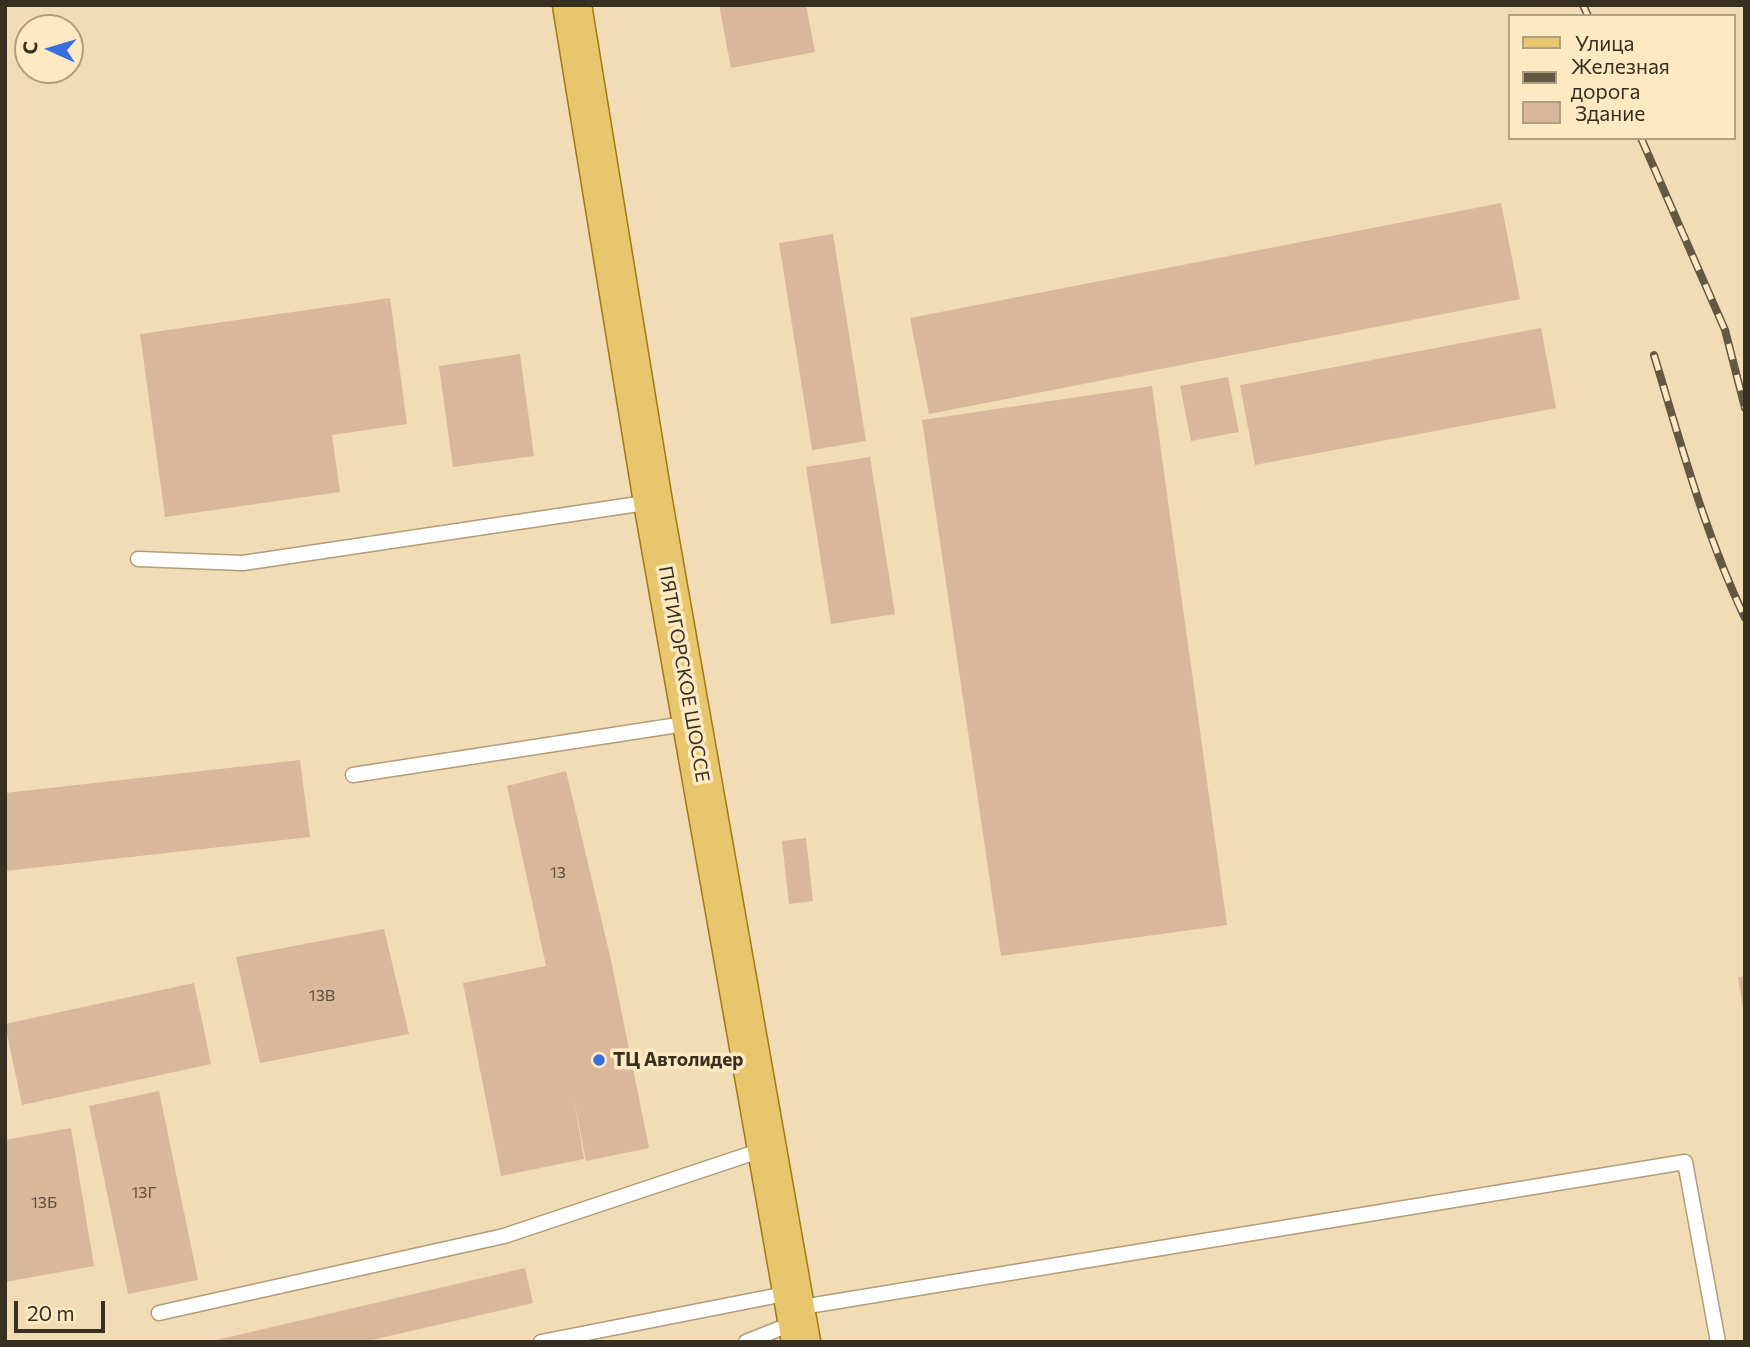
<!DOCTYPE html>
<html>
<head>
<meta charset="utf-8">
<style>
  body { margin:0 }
  #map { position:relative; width:1750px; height:1347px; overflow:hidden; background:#f1dcb6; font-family:Commissioner,sans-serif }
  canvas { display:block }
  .frame { position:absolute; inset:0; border:7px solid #372f20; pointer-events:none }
  .legend { position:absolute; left:1508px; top:14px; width:228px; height:126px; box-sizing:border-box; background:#fee9c2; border:2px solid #ae9f81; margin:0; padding:9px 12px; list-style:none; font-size:21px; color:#372f20 }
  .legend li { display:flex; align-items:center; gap:14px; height:35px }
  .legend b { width:35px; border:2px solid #ae9f81 }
  .north { position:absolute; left:14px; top:14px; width:70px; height:70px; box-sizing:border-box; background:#fee9c2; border:2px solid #ae9f81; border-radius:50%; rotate:274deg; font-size:19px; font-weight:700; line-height:28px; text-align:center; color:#372f20 }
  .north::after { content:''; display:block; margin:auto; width:24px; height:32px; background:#386fde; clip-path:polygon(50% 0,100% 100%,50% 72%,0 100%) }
  .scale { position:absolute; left:14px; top:1301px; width:91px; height:32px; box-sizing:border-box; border:4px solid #372f20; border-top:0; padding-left:9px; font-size:21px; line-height:24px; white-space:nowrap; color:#372f20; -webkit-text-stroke:5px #fee9c2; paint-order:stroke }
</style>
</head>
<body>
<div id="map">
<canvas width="1750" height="1347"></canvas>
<div class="frame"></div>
<ul class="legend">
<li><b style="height:9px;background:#e8c66e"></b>Улица</li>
<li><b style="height:9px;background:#635843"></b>Железная дорога</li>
<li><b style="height:19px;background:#d9b79a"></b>Здание</li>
</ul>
<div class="north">С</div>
<div class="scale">20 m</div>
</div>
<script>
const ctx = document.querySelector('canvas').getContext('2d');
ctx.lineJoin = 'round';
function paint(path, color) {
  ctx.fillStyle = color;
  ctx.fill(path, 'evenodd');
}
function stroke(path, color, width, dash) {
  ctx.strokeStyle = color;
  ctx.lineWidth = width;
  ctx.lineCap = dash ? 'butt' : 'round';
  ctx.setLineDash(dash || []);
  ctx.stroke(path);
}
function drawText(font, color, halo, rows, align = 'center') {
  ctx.font = font + ' Commissioner,sans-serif';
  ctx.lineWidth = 7;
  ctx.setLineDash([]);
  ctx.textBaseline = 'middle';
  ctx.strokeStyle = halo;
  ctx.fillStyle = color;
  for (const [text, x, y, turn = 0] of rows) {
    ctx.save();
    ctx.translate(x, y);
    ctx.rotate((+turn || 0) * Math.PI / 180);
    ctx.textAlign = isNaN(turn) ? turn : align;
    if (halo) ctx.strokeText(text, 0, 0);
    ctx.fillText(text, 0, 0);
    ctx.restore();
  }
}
paint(new Path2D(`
  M719,5H806L815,52L731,68Z
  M1501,203L1520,299L929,414L910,318Z
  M833,234L866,441L812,450L779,243Z
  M390,298L407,424L332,435L340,492L165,517L140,334Z
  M1541,328L1556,408L1255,465L1240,385Z
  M520,354L534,456L453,467L439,366Z
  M1228,377L1239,432L1191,441L1180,386Z
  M1152,386L1227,925L1001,956L922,420Z
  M870,457L895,614L831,624L806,467Z
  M300,760L310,837L5,871V793Z
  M566,771L611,960L649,1148L586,1161L574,1100L584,1159L501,1176L463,983L546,966L507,786Z
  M806,838L813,901L789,904L782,841Z
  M384,929L409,1034L260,1063L236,957Z
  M1745,976V1007L1743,1008L1738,977Z
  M194,983L211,1064L22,1105L5,1024Z
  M159,1091L198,1280L128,1294L89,1106Z
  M71,1128L94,1266L5,1282V1140Z
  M525,1268L533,1303L363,1342H208Z`), '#d9b79a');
const service = new Path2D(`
  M138,559L243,563L652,502
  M353,775L691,723
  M796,1308L1685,1162L1718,1342
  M159,1313L504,1236L765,1149
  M541,1342L790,1293
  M746,1342L796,1322`);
const primary = new Path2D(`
  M572,5L653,502L801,1342`);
stroke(service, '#b19d79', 17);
stroke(primary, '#a07814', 41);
stroke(service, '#fff', 14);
stroke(primary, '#e8c66e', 38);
const rail = new Path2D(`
  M1583,5L1588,16
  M1641,138L1725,330L1745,408
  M1654,355C1681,444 1705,534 1745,618`);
stroke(rail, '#635843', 8);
stroke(rail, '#fee9c2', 5, [16]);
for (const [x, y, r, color] of [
  [599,1060,7,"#386fde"]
]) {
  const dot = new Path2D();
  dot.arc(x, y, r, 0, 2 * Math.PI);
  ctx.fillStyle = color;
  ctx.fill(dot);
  stroke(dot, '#fee9c2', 2.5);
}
drawText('16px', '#60513e', null, [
  ["13",558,873],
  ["13В",322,996],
  ["13Г",144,1193],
  ["13Б",44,1203]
]);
drawText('19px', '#372f20', '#fee9c2', [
  ["ПЯТИГОРСКОЕ ШОССЕ",684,674,80]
]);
drawText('bold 19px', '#372f20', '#fee9c2', [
  ["ТЦ Автолидер",613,1060]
], 'left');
</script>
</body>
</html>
